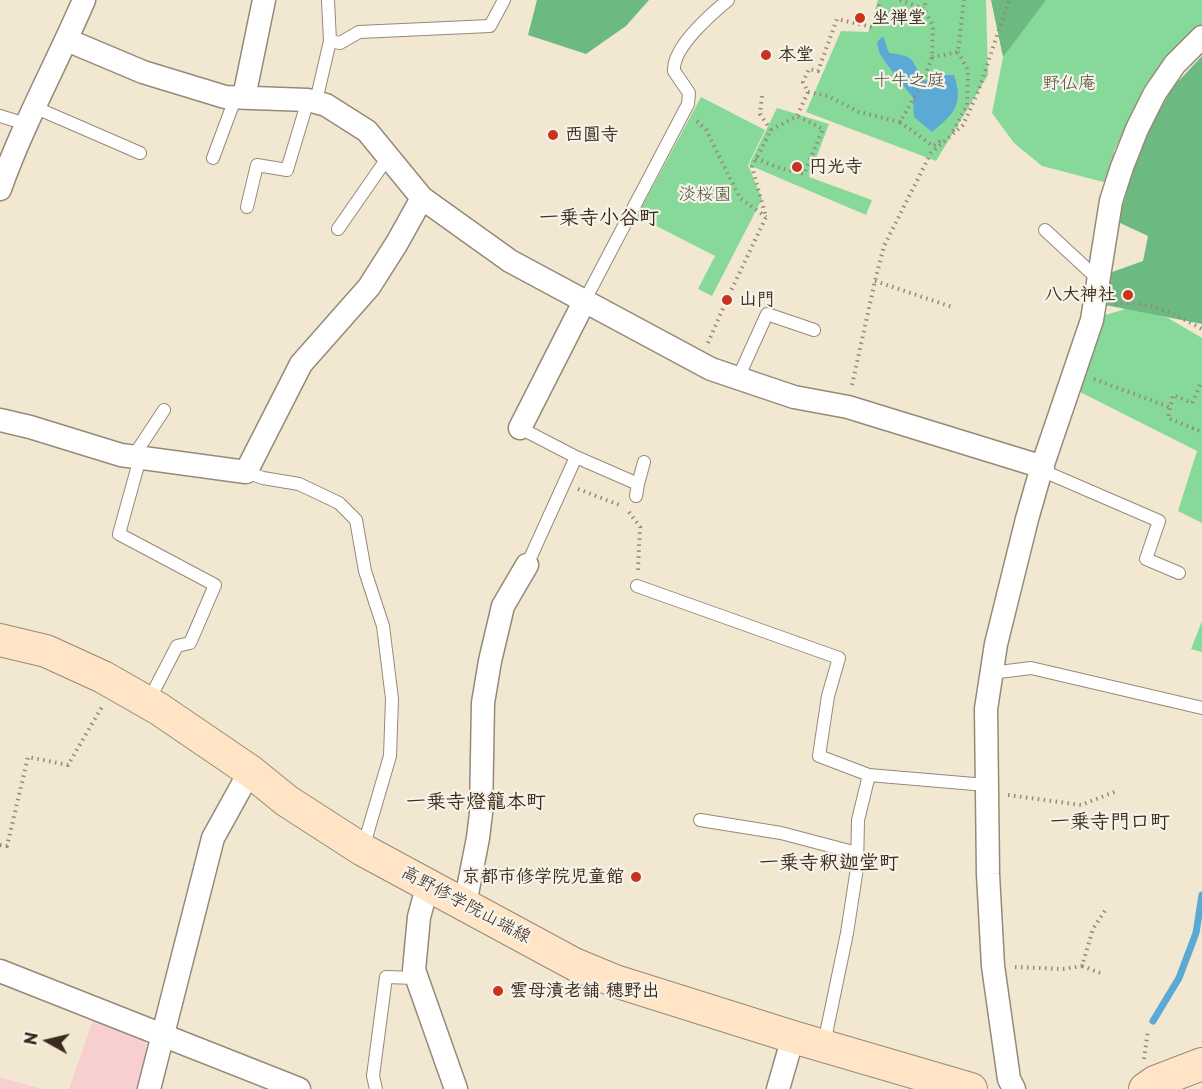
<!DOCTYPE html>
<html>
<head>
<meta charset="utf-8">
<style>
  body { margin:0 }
  #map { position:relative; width:1202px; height:1089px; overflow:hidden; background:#f2e8d1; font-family:"Playpen Sans",sans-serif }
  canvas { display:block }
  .north { position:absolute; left:18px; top:1011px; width:60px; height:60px; -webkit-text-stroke:4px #f7f3e8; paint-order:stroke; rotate:278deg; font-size:16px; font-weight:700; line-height:24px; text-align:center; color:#3b2a1e }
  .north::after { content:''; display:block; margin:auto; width:21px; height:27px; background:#3b2a1e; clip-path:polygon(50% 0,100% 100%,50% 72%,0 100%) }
</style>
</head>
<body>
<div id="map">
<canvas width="1202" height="1089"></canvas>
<div class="north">N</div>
</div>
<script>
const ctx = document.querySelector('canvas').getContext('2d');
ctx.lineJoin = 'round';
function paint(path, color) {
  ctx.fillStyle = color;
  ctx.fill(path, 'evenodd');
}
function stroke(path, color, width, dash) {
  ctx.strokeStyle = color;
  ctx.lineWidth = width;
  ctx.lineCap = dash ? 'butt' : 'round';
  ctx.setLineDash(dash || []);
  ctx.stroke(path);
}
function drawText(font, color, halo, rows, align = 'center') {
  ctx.font = font + ' "Playpen Sans","Klee One",sans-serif';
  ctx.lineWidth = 4.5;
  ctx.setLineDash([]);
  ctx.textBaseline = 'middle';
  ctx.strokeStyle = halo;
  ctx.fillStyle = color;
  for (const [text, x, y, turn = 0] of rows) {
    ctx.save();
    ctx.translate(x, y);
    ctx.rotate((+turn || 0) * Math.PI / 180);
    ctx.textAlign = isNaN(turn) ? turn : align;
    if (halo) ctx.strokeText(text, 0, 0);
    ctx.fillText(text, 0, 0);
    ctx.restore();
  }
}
paint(new Path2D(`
  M94,1017L141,1034L148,1050L138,1089H69Z
  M0,1077L42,1089H0Z`), '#f7cfd0');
paint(new Path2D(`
  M878,0H986L988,75L936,161L806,112L841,31L868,32Z
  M1043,0H1202V25L1187,36L1146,84L1114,151L1111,184L1042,166L1014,143L992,113L1003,57Z
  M701,97L765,130L748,165L762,199L712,296L698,289L715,256L637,216Z
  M777,108L829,124L809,177L872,200L866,215L749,165Z
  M1132,307L1168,318L1202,338V523L1178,511L1197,451L1076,390L1102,316Z
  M1202,621V652L1191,649Z`), '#87d99a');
paint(new Path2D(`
  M537,0H649L626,26L586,54L528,35Z
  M991,0H1046L1003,57Z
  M1202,56V324L1100,304L1112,272L1143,261L1148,236L1118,222L1140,144L1173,87Z`), '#6db982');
paint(new Path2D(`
  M883,36L889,53C916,56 912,60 923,82L937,75H954C964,104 954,114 932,132L914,117L913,98L885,62L879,52L877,42Z`), '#5baad5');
stroke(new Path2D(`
  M1153,1021L1179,978L1196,933L1202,895`), '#5baad5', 7);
const lane = new Path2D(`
  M330,41L340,43L359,32L490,26L504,0
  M316,101L330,41L328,0
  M34,107L140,153
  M0,116L26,124
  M213,158L235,99
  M247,207L257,165L287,170L308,100
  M338,229L388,157
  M1045,230L1099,280
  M585,300L688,104L689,93L674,71C672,48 711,14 728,0
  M738,378L767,314L814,330
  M520,428L576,457L638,484L644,462
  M133,457L164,410
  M140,458L119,534L215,585L190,643L177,646L148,702
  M1041,470L1159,521L1146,559L1179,573
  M246,472L263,478L299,484L339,503L356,520L365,571L383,626L392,699L390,756L363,848
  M636,496L638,484
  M527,565L576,457
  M637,586L839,658L828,696L819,756L869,775
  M991,673L1031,668L1202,708
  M700,820L781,833L857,853
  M826,1045L827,1029L847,933L857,868L858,820L869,775L986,785
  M376,1089L373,1076L386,977L416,978`);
const street = new Path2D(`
  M67,40L143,72L225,97L308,100L326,105L367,131L422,198L510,261L711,369L794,397L848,407L1043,467
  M244,97L264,0
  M0,189C23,124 57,63 84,0
  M0,420L30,427L121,455L246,472L301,364L369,287L397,243L422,198
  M520,428L585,300
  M428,884L419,917L414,970L456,1089
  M465,904L478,838L481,813L483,703L490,661L503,606L527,565
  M0,971L299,1089
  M149,1089L213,838L250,771
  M778,1089L793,1037
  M1014,1089L1009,1079L993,966L988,874L986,709L996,644L1027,519L1041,470L1092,320L1111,201L1122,167L1137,129L1155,93L1175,64L1202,37`);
const secondary = new Path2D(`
  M0,640L46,651L103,677L159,709L250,771L287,801L363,850L574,964L615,981L793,1037L971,1089
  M1145,1089L1155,1082L1202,1064`);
stroke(lane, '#968978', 14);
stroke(street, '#968978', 25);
stroke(secondary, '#968978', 34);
stroke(new Path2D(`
  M900,0L924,9L926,0
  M932,57L958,52L964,0
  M808,92L828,96L859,112L900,122L923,82L932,57L933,26L924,9
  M762,96L760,114L771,130
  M697,121L706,130L740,198L766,217
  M900,122L933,146L943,139
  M953,131L967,105L968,70L958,52
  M756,158L776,167L804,174L823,129L797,116
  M875,281L952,307
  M729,295L766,217L752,167L771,130L797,116L808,92L803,82L809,69L818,71L837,19L872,27L881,0
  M1115,304C1147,299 1174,314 1202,329
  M708,343L724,306
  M1094,379L1169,407
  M852,385L875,281L884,246L931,153L963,125L978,92L1009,0
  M1200,385L1192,403L1173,395L1168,418L1202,432
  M578,489L622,506
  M629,512L640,527L638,570
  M1008,795L1081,805L1117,791
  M0,845L7,846L28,757L68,765L103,705
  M1082,966L1103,974
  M1015,967L1063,969L1082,966L1093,929L1106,909
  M1144,1059L1148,1030`), '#968978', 4, [1.5, 4.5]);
stroke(lane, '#fff', 12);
stroke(street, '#fff', 22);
stroke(secondary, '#ffe4c6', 32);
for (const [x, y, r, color] of [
  [860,18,6,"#c8321e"],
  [766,55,6,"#c8321e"],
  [553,135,6,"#c8321e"],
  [797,167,6,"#c8321e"],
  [1128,295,6,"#c8321e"],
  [727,300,6,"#c8321e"],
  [636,877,6,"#c8321e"],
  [498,991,6,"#c8321e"]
]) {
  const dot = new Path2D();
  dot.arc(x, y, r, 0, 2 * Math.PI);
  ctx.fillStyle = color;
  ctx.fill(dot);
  stroke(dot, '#f7f3e8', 2);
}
drawText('bold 18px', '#3b2a1e', '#f7f3e8', [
  ["坐禅堂",872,18],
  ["本堂",778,55],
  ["西圓寺",565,135],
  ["円光寺",809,167],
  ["八大神社",1116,295,"right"],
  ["山門",739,300],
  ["京都市修学院児童館",624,877,"right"],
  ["雲母漬老舗 穂野出",510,991]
], 'left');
drawText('18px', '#4e563d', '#f7f3e8', [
  ["十牛之庭",909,81],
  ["野仏庵",1069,84],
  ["淡桜園",705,195]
]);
drawText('18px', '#3b2a1e', '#f7f3e8', [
  ["高野修学院山端線",466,905,28]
]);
drawText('bold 20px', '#3b2a1e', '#f7f3e8', [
  ["一乗寺小谷町",599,218],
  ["一乗寺燈籠本町",476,802],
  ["一乗寺門口町",1110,822],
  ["一乗寺釈迦堂町",829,863]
]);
</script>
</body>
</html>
